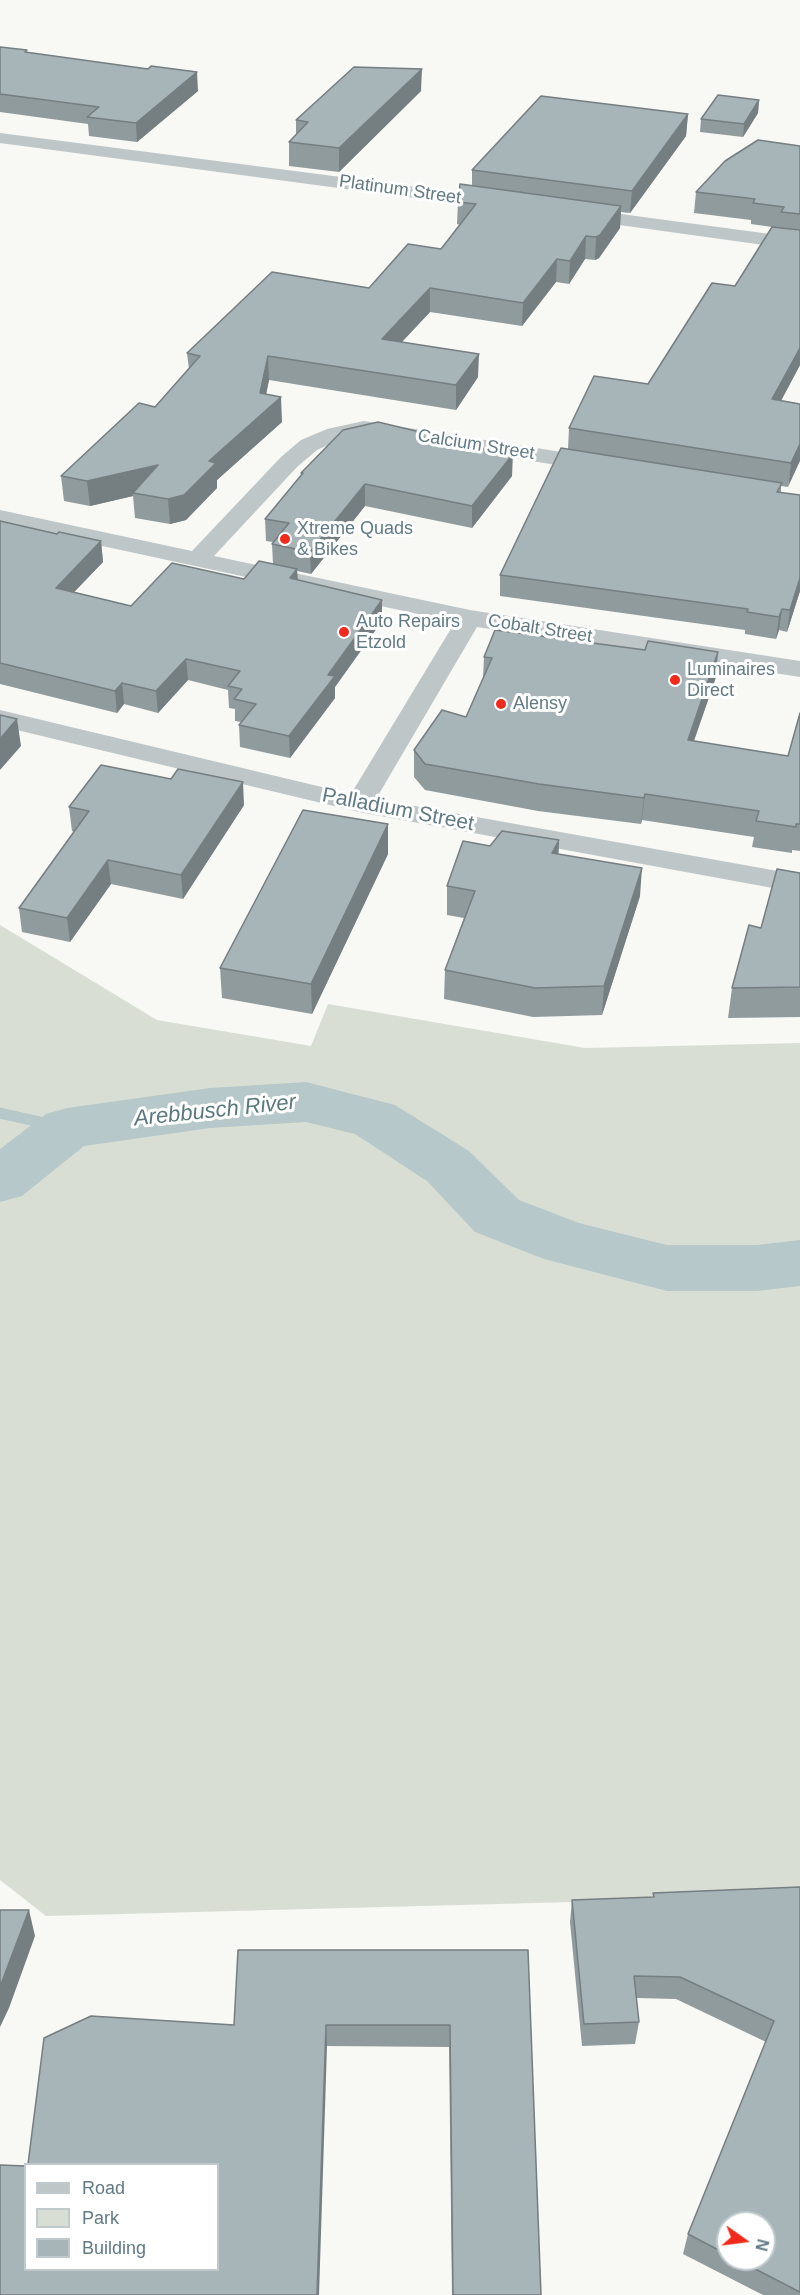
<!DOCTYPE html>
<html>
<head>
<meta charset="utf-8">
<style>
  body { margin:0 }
  #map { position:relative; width:800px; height:2295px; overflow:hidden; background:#f8f8f5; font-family:Arial,sans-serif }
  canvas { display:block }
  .legend { position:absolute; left:24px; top:2163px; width:195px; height:108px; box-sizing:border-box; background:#fff; border:2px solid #c0cacd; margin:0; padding:8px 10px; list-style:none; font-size:18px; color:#617a83 }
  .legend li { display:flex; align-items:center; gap:12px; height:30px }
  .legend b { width:30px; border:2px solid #c0cacd }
  .north { position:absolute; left:716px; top:2211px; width:60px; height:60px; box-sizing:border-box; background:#fff; border:2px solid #c0cacd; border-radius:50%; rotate:104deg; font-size:16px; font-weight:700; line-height:24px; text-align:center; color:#617a83 }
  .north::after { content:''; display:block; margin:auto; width:21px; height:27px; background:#f12a1c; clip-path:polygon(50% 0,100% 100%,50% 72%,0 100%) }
</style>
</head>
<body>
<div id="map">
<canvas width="800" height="2295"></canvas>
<ul class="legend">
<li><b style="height:8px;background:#bec6c8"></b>Road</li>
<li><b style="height:16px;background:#d9ded4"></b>Park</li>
<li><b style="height:16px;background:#a7b4b8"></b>Building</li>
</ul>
<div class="north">N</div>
</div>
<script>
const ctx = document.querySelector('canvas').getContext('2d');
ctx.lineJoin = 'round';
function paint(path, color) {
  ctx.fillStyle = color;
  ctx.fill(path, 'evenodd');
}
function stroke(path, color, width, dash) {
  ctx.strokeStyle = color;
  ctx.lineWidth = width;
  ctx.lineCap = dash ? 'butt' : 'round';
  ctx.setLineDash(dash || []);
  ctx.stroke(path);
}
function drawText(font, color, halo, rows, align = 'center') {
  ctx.font = font + ' Arial,sans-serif';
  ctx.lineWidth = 6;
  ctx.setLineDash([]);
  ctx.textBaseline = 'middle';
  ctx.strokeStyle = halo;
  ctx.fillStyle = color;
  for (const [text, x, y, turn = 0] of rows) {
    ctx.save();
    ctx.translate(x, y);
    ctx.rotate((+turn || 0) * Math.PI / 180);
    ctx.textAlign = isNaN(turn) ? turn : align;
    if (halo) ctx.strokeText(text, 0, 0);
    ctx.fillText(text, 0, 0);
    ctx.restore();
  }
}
paint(new Path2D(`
  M0,925L157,1020L311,1046L328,1004L585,1048L800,1043V1896L46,1916L0,1880Z`), '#d9ded4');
stroke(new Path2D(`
  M0,1113L67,1128`), '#b6c8c9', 11);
paint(new Path2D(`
  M306,1082L395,1105L469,1151L519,1200L579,1223L667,1245H757L800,1240V1286L757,1291H667L544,1259L475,1232L427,1181L355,1134L306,1122L210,1128L84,1146L22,1196L0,1202V1149L46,1114L67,1108L210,1088Z`), '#b6c8c9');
paint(new Path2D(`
  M0,133L504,198L511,200L513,204L511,208L504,210L0,143Z
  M576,208L800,238V250L569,218L567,214L569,210Z
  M364,421L600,458L608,460L611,465L608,470L600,472L389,438L364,435L341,439L317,450L297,467L214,556L470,610L800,661V677L477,627L376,799L800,875V893L359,812L0,726V710L351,794L455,622L0,524V510L192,551L281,457L301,440L327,429Z`), '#bec6c8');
paint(new Path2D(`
  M0,47L198,91L137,142L89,136L88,124L0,112Z
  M421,91L339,172L289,166V142L296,135V120Z
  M759,100L758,113L743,137L700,132L701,119Z
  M688,114L686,136L630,213L621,212L620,228L599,258L595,260L585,259L569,284L556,282L522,326L430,312L402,342L478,377L456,410L269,380L266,394L282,422L217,480V488L186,520L170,524L135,518L133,496L90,506L64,501L61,476L155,407L189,369L187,353L369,288L441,249L460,225L457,224L458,202L472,186V170Z
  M800,146V365L781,401L800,404L788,487L781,486V492L800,591L787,632L779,630L776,639L745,634V630L500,596V575L568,449L569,428L648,384L735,286L772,227L751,224V220L694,213L696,192Z
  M420,432V437L512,476L472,528L365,506L311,574L297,571L298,580L382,621L335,687V698L290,758L240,747L239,725L241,722L235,721V709L229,708L228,690L188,680L158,713L124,704L117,713L0,684V521L57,534L101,541L103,562L74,592L131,606L244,579L273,564L272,544L273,542L266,541L265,519L301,476V473Z
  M484,657L716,677L694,741L788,756L800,713V851L792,850V853L752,847L754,837L642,820L641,824L538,811L425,790L414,777V750L466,717L483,678Z
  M244,805L183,899L111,884L70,942L22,932L19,908L74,832L72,831L69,807Z
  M388,824V854L312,1014L222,998L220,968Z
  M559,840L558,854L640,896L602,1015L533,1017L444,999L445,970L464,918L447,915V886L490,846Z
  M800,873V1017L728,1018L732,988L761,928Z
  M800,1887V2295H763L683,2254L688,2234L766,2042L676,1999L636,1998L639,2022L635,2044L582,2046L570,1922L572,1900L653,1897V1893ZM728,2223L764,2259H728Z
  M528,1950L541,2295H452L449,2047L327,2046L26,2270L234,2025Z`), '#909b9e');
paint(new Path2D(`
  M422,69L421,91L339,172V148Z
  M197,72L198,91L137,142L136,123Z
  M759,100L758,113L743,137L744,124Z
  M688,114L686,136L630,213L632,191Z
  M621,206L620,228L599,258L595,260L596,237Z
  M586,236L585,259L569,284L570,261Z
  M557,259L556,282L522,326L523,303Z
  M430,288V312L382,363V339Z
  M800,348V365L769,423L772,399Z
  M479,354L478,377L456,410V385Z
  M268,356L269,380L262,414L281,397L282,422L217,480V488L186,520L170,524L168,499L209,461L260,393Z
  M800,444V461L788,487L791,463Z
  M513,454L512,476L472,528V506Z
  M158,465L133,493V496L90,506L87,481Z
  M365,484V506L311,574L310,552Z
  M101,541L103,562L58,609L56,588Z
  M297,569L298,590L290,578Z
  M800,578V591L787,632L790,610Z
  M382,600V621L335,687V698L290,758L289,736L328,675Z
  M782,609L779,630L776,639L779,617Z
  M718,652L716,677L685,766L688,740Z
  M186,659L188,680L158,713L156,691Z
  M122,683L124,704L117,713L115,691Z
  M17,719L21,746L0,770V739Z
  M243,782L244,805L183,899L181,875Z
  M645,794L642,820L641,824L644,798Z
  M388,824V854L312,1014L311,984Z
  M559,840L558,868L552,853Z
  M108,860L111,884L70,942L67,918Z
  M642,868L640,896L602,1015L604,986Z
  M29,1910L35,1936L9,2008L0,2027V1987Z
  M326,2025L327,2046L319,2295H317Z`), '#757e81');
const building = new Path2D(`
  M0,47L27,50L25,52L148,69L151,66L197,72L136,123L87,117L99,107L0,94Z
  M354,67L422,69L339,148L289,142L308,122L296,120Z
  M718,95L759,100L744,124L701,119Z
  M541,96L688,114L632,191L472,170Z
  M758,140L800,146V214L781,212L784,207L753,203L755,199L696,192L725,161Z
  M460,184L621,206L600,235L596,237L586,236L570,261L557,259L523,303L430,288L382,339L479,354L456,385L268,356L260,393L281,397L209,461L216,463L184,495L168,499L133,493L158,465L87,481L61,476L139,403L155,407L200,356L187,353L272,272L369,288L408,244L441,249L476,204L458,202Z
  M772,227L800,230V348L772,399L800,404V444L791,463L569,428L594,376L648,384L712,283L735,286Z
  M378,422L420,432L417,436L513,454L472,506L365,484L310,552L272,544L289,523L265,519L303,473H301L343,430Z
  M561,448L782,483L777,492L800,495V578L790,610L782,609L779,617L747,612L748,609L500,575Z
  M0,521L57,534L59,532L101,541L56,588L131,606L172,563L244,579L259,561L297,569L290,578L382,600L328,675L335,676L289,736L239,725L256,704L234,699L242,689L228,686L240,671L186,659L156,691L122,683L115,691L0,663Z
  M495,630L645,650L648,641L718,652L688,740L788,756L800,713V824H796V827L756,821L759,811L645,794L644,798L539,784L425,764L414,750L442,710L466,717L492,658L484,657Z
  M0,715L17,719L0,739Z
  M101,765L171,779L178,769L243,782L181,875L108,860L67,918L19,908L89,811L69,807Z
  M303,810L388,824L311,984L220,968Z
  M502,831L559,840L552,853L642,868L604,986L535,988L445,970L475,891L447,886L463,841L490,846Z
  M777,869L800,873V987L732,988L749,925L761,928Z
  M800,1887V2292L736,2259H764V2223H728V2255L688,2234L774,2021L680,1977L634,1976L639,2022L584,2024L572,1900L654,1897L653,1893Z
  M0,1910H29L0,1987Z
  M238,1950H528L541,2295H453L450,2025H326L317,2295H0V2165L26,2166V2270H218V2164H28L44,2038L91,2016L234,2025Z`);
paint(building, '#a7b4b8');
stroke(building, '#757e81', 1.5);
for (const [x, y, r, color] of [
  [285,539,6,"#f12a1c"],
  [344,632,6,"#f12a1c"],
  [675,680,6,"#f12a1c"],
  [501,704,6,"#f12a1c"]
]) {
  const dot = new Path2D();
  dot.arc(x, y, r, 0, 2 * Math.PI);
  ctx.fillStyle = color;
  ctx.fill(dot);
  stroke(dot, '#fff', 2);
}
drawText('18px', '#617a83', '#fff', [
  ["Platinum Street",400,190,8],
  ["Calcium Street",476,445,9],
  ["Cobalt Street",540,629,9]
]);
drawText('18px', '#617a83', '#fff', [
  ["Xtreme Quads",297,529],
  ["& Bikes",297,550],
  ["Auto Repairs",356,622],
  ["Etzold",356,643],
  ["Luminaires",687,670],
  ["Direct",687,691],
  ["Alensy",513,704]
], 'left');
drawText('21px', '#617a83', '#fff', [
  ["Palladium Street",398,810,11]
]);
drawText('italic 22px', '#5b797d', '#fff', [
  ["Arebbusch River",215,1111,-6]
]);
</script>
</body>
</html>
